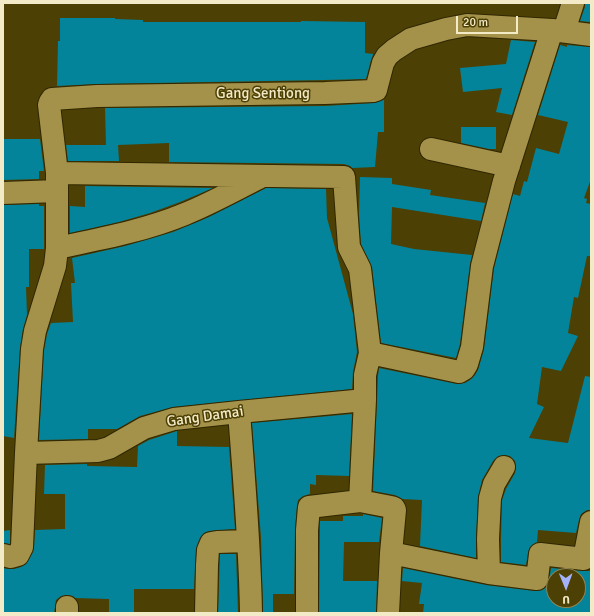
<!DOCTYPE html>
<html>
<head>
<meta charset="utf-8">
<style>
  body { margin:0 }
  #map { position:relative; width:594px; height:616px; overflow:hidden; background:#4d4004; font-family:Signika,sans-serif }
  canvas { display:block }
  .frame { position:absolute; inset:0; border:4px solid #f3eac7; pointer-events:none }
  .north { position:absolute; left:546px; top:568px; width:40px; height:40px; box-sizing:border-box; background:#4d4004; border:1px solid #8f8452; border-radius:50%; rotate:179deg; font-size:11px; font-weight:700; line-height:16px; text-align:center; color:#f3eac7 }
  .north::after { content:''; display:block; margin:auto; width:14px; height:18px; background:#a4b2fc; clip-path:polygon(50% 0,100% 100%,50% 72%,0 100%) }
  .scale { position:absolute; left:456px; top:16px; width:62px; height:18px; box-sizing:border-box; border:2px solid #f3eac7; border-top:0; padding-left:5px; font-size:12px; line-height:14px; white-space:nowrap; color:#f3eac7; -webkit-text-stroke:3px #4d4004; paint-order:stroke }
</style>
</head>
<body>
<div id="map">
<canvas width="594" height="616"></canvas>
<div class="frame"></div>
<div class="north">U</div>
<div class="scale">20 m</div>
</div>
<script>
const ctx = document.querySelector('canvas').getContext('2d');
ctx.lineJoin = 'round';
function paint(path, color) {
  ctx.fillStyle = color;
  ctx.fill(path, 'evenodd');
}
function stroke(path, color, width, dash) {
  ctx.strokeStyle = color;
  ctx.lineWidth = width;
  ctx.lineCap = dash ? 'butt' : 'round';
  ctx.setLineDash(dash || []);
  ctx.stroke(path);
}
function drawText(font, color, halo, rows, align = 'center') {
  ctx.font = font + ' Signika,sans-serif';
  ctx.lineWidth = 3;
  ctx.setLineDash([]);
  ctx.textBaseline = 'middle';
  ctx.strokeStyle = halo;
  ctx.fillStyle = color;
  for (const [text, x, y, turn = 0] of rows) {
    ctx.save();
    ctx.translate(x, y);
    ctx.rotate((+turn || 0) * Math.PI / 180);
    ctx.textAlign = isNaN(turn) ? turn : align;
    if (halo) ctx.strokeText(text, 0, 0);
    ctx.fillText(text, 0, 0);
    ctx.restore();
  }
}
paint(new Path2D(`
  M585,3H591V22L580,21L585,7Z
  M60,18H115V19L143,20V22H301V21L365,22V53L373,54V55L371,60L366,79L325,80L97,84L57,86L58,41H60Z
  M511,40L535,42L512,115L496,112L502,88L463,92L460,68L506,64Z
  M560,45L567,47V45L591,47V179L584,198L587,199L586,203L591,204V256H587L578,298L574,297L568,333L578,336L561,371L542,367L537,404L544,407L529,438L568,443L585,376L591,377V510H587L581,514L579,520L576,533L538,530L537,542L535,543L530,547L528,553L526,565L501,562V539L502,500L506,489L515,473L516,467L515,461L510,456L504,455L498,456L493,461L482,480L478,497L476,538V558L420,546L422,500L402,499L395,495L373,491L377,401L378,376L379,368L457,384L465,383L470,380L475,375L478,370L484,349L494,268L513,194L520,196L524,181L527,182L536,148L559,154L568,122L538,115Z
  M383,100H384V132H378L375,167L352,168L350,166L344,164L169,162V143L118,145L119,161H68L66,145H106L105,108L325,106L374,103Z
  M461,127H496V149H489L461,143Z
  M3,139H40L44,171H39V179L3,180Z
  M360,177L392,178V184L431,190L430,195L485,203L481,221L392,207L391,244L414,249L472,255L470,264L460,344L456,358L381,343L372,267L361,244L359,214Z
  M85,186L213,188L180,202L150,213L119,222L70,233V206L85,207Z
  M266,188L326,189L327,218L353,314L357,352L353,372L352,389L173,407L140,416L117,429H88V439L39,440L44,350L47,334L51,323L73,322L71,283H75L72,258L125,246L173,232L209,217Z
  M39,204V206H44V249H29V287H26L27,315L23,329L20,348L14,438L3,436V205Z
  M352,414L349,476L316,475V485L310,484V494L303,496L298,500L297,506L295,529L294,594H273V613H263L261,537L252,423Z
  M177,431V446L229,447L235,529L209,531L204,533L200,538L196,549L194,589H134V613H109V599L75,598L73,596L67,595L61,596L56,600L55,607L54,613H3V568L8,569H14L21,567L26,564L33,552L34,548L35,530L65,529V494H44L45,465L87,464V466L137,467L138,446L149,440Z
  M363,514L382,518L379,542H344L343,581H377L376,613L319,612L320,531V521H343V516H363Z
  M10,530V544L3,543V531Z
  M220,554H236L238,613H218Z
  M403,568L486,585L535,591L542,590L547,586L549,580L551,568L583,571H591V613H423L424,604H419L422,583L402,581ZM554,576H578V600H554Z`), '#03849b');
const minor = new Path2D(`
  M564,31L573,3
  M431,149L509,166
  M57,173L344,177L349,247L360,269L370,353
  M3,193L57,191
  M57,248C100,239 144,231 185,214C210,204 235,190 259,178
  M239,412C244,479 250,546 251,613
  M26,453L32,349L35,331L55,266L57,248V173L49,105L50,102L52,99L97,96L325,93L373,91L376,90L377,86L383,63L387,56L394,50L411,39L446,29L467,25L552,30L591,35
  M360,501L365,400V375L370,353L459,372L464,369L467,364L472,347L482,266L504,181L552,30
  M391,553L489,573L537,579L540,554L584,559L591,522
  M3,555L11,557L18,555L22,547L26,453L98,451L109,448L144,428L174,419L239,412L365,400
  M489,573L488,539L490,498L494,484L504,467
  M307,611V530L309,507L360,501L391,507L394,508L395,510L391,553L388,613
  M67,613V607
  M206,613L207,565L208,550L211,543L217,542L248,541`);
stroke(minor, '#302700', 24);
stroke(minor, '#a4924b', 22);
drawText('15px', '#f3eac7', '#4d4004', [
  ["Gang Sentiong",263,94],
  ["Gang Damai",205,417,-8]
]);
</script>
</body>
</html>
